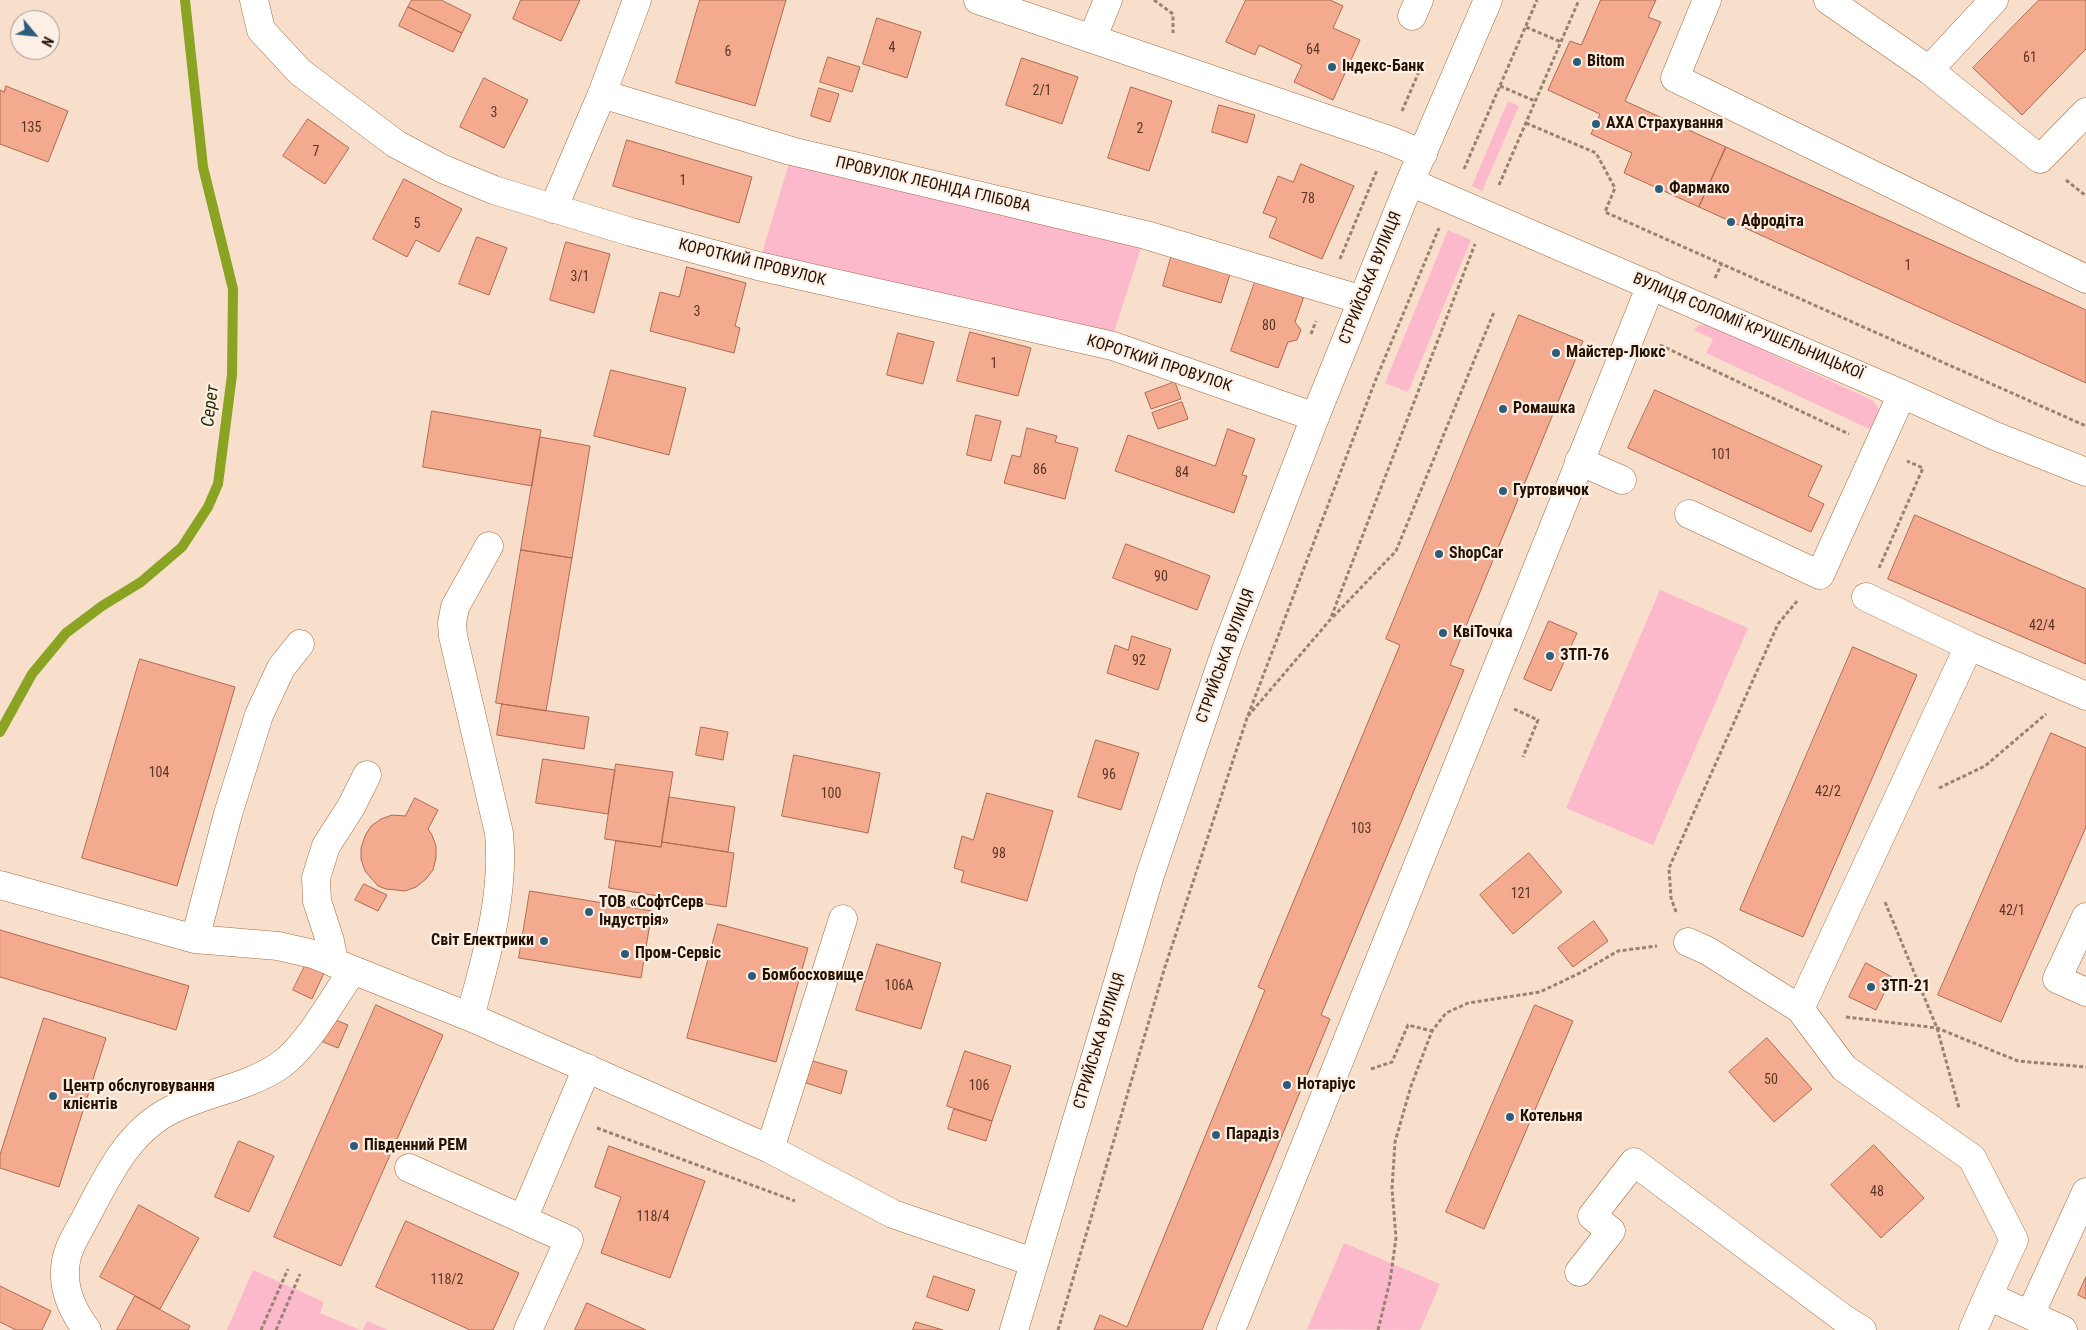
<!DOCTYPE html>
<html>
<head>
<meta charset="utf-8">
<style>
  body { margin:0 }
  #map { position:relative; width:2086px; height:1330px; overflow:hidden; background:#f8dfcc; font-family:"Roboto Condensed",sans-serif }
  canvas { display:block }
  .north { position:absolute; left:10px; top:10px; width:50px; height:50px; box-sizing:border-box; background:#fcefe5; border:1px solid #a69689; border-radius:50%; rotate:118deg; font-size:14px; font-weight:700; line-height:20px; text-align:center; color:#261000 }
  .north::after { content:''; display:block; margin:auto; width:18px; height:22px; background:#2d5b7a; clip-path:polygon(50% 0,100% 100%,50% 72%,0 100%) }
</style>
</head>
<body>
<div id="map">
<canvas width="2086" height="1330"></canvas>
<div class="north">N</div>
</div>
<script>
const ctx = document.querySelector('canvas').getContext('2d');
ctx.lineJoin = 'round';
function paint(path, color) {
  ctx.fillStyle = color;
  ctx.fill(path, 'evenodd');
}
function stroke(path, color, width, dash) {
  ctx.strokeStyle = color;
  ctx.lineWidth = width;
  ctx.lineCap = dash ? 'butt' : 'round';
  ctx.setLineDash(dash || []);
  ctx.stroke(path);
}
function drawText(font, color, halo, rows, align = 'center') {
  ctx.font = font + ' "Roboto Condensed",sans-serif';
  ctx.lineWidth = 4.5;
  ctx.setLineDash([]);
  ctx.textBaseline = 'middle';
  ctx.strokeStyle = halo;
  ctx.fillStyle = color;
  for (const [text, x, y, turn = 0] of rows) {
    ctx.save();
    ctx.translate(x, y);
    ctx.rotate((+turn || 0) * Math.PI / 180);
    ctx.textAlign = isNaN(turn) ? turn : align;
    if (halo) ctx.strokeText(text, 0, 0);
    ctx.fillText(text, 0, 0);
    ctx.restore();
  }
}
paint(new Path2D(`
  M1508,101L1519,106L1482,191L1472,186Z
  M789,163L1142,245L1114,332L762,253Z
  M1448,230L1471,240L1408,392L1385,383Z
  M1699,325H1708L1872,400C1883,411 1881,419 1878,433L1706,353L1713,339L1694,330Z
  M1660,590L1748,628L1653,845L1566,808Z
  M1344,1243L1440,1284L1420,1330L1307,1329Z
  M253,1270L324,1302L320,1313L360,1330H227Z
  M367,1321L388,1330H363Z`), '#fcb9cc');
stroke(new Path2D(`
  M0,732L32,674L66,633L102,606L141,582L182,547L208,507L218,484L232,375L233,289L203,167L185,0`), '#8aa322', 10);
const building = new Path2D(`
  M412,0H441L471,15L462,33L408,7Z
  M521,0H580L561,41L513,19Z
  M700,0H786L755,106L676,83Z
  M1246,0H1330L1343,6L1333,28L1360,40L1333,100L1294,82L1302,65L1259,45L1255,55L1226,42Z
  M1601,0H1656L1648,17L1661,22L1625,101L1726,147L1699,207L1624,173L1632,153L1591,134L1600,114L1548,90L1570,41L1581,45Z
  M2039,0H2086V49L2022,115L1973,68Z
  M408,7L462,33L453,52L399,26Z
  M877,18L921,32L907,78L863,64Z
  M828,57L860,67L852,92L820,82Z
  M1022,58L1078,77L1062,124L1006,105Z
  M484,78L528,100L504,148L460,127Z
  M6,86L68,111L48,162L0,144V90L4,92Z
  M1131,87L1172,101L1149,171L1108,158Z
  M819,88L839,94L830,122L811,116Z
  M1219,105L1255,115L1247,143L1212,132Z
  M308,119L349,148L325,184L283,156Z
  M627,140L752,177L739,223L613,186Z
  M1726,147L2086,310V383L1699,207Z
  M1301,164L1354,186L1322,259L1269,237L1277,218L1263,213L1278,176L1293,182Z
  M404,179L462,209L439,252L416,240L407,257L373,239Z
  M477,237L507,248L489,295L459,284Z
  M566,242L610,254L594,313L550,300Z
  M1172,254L1231,271L1221,303L1163,286Z
  M687,267L746,283L735,326L740,328L734,353L650,331L660,292L679,297Z
  M1256,279L1304,296L1295,322L1301,330L1297,340L1288,342L1278,368L1231,351Z
  M1519,315L1583,341L1450,665L1464,670L1321,1015L1330,1019L1202,1330H1094L1100,1315L1127,1327L1265,990L1258,987L1400,645L1386,639Z
  M970,332L1031,348L1018,396L957,381Z
  M898,333L934,342L923,384L887,375Z
  M611,370L686,388L669,455L594,436Z
  M1175,382L1181,399L1151,409L1145,393Z
  M1655,390L1822,466L1808,496L1824,504L1811,532L1628,448Z
  M1182,402L1188,419L1158,429L1152,413Z
  M432,411L541,430L532,486L423,467Z
  M976,415L1001,421L991,461L967,455Z
  M1027,428L1057,436L1055,442L1078,448L1065,499L1004,483L1012,455L1020,457Z
  M1228,429L1255,439L1242,475L1247,476L1234,513L1115,471L1128,435L1215,466Z
  M540,437L590,446L572,558L521,550Z
  M1915,515L2086,589V664L1888,579Z
  M1126,544L1210,576L1197,610L1113,578Z
  M521,550L572,558L546,711L496,703Z
  M1549,621L1577,633L1551,691L1524,679Z
  M1132,636L1171,649L1158,690L1107,673L1115,645L1128,650Z
  M1853,647L1917,675L1803,937L1740,910Z
  M140,659L235,687L177,886L82,858Z
  M502,704L589,717L584,749L497,735Z
  M701,727L728,732L723,760L696,755Z
  M2051,733L2086,748V827L2001,1022L1938,995Z
  M1096,740L1139,753L1121,810L1078,797Z
  M794,755L880,773L868,833L782,816Z
  M543,759L615,770L608,814L536,803Z
  M616,764L673,772L661,847L605,839Z
  M987,793L1053,811L1027,901L961,882L964,871L954,868L962,836L973,840Z
  M669,797L735,807L728,852L662,842Z
  M415,798L438,810L428,829L432,835L436,846V858L433,870L426,879L416,887L405,891L386,889L378,886L365,871L361,859V848L365,836L371,826L381,819L392,815L405,816Z
  M616,841L661,847L662,842L734,853L726,907L609,888Z
  M1529,853L1562,892L1513,934L1480,895Z
  M364,884L387,895L378,911L355,900Z
  M530,891L652,911L641,978L519,958Z
  M1594,921L1608,941L1573,967L1558,948Z
  M718,924L808,948L776,1062L687,1038Z
  M0,930L189,986L176,1030L0,977Z
  M877,944L941,963L921,1029L856,1010Z
  M1866,963L1892,977L1876,1010L1849,997Z
  M306,964L324,973L312,999L293,990Z
  M376,1005L443,1035L341,1266L274,1237Z
  M1535,1005L1573,1021L1484,1229L1446,1212Z
  M44,1018L106,1038L59,1187L0,1168V1155Z
  M333,1019L348,1025L338,1048L323,1042Z
  M1767,1038L1812,1089L1774,1122L1729,1072Z
  M965,1051L1011,1066L992,1121L947,1106Z
  M813,1061L847,1071L841,1094L806,1083Z
  M954,1109L992,1121L986,1141L948,1129Z
  M239,1141L274,1156L249,1212L215,1197Z
  M1874,1145L1924,1198L1881,1238L1831,1185Z
  M609,1146L705,1181L670,1278L601,1253L621,1197L595,1187Z
  M139,1205L199,1238L160,1309L100,1277Z
  M406,1221L519,1273L493,1330H470L376,1287Z
  M934,1276L975,1290L968,1311L927,1297Z
  M2086,1277V1299L2078,1295Z
  M0,1286L51,1311L42,1330H16L0,1322Z
  M135,1296L190,1326L188,1330H117Z
  M587,1303L646,1330H575Z
  M916,1322L943,1330H913Z`);
paint(building, '#f3aa8f');
stroke(building, '#ae6a51', 1);
const minor = new Path2D(`
  M254,0L261,30L300,72L396,144L443,169L494,190L631,232L758,266L1113,346L1315,417
  M637,0L602,94L791,151L1146,235L1362,300
  M978,0L1389,140L1423,154
  M1707,0L1675,78L2086,279
  M1828,0L1929,70L2040,159L2086,112
  M1412,16L1419,0
  M1092,39L1108,0
  M1929,70L1994,0
  M1410,182L1902,394L1995,436L2086,472
  M553,209L602,94
  M1579,461L1622,480
  M1689,514L1820,575L1902,394
  M1866,597L1969,646L2086,696
  M1969,646L1800,1009L1844,1068L1972,1158L2014,1240L1988,1296L2063,1330
  M0,885L195,939L278,946L313,954L470,1017L770,1149L893,1214L1033,1262
  M2086,917L2057,979L2086,992
  M195,939L228,814L259,715L281,668L300,644
  M1688,942L1708,951L1800,1009
  M334,963L330,941L317,901L316,878L326,846L351,807L367,775
  M470,1017C486,958 505,895 499,833L453,636L452,623L455,607L489,546
  M770,1149L843,919
  M409,1168L569,1240L528,1330
  M523,1219L587,1068
  M1579,1272L1611,1231L1592,1216L1634,1162L1844,1319L1862,1330
  M2030,1315L2086,1192
  M87,1330C74,1313 64,1293 65,1271C65,1252 76,1235 85,1219C106,1179 127,1132 171,1110C207,1092 248,1088 282,1064C309,1044 333,998 353,970
  M1231,1330L1651,285
  M1973,1330L1988,1296`);
const major = new Path2D(`
  M1014,1330L1150,875L1227,647L1315,417L1410,182L1488,0`);
stroke(minor, '#a36c3c', 29);
stroke(major, '#a36c3c', 29);
stroke(new Path2D(`
  M1154,0L1173,14V33
  M1526,27L1561,42
  M1500,86L1535,101
  M1402,111L1421,67
  M1526,123L1596,153L1615,188L1605,212L2086,426
  M1464,169L1537,0
  M2066,180L2086,196
  M1499,185L1579,0
  M1340,259L1377,170
  M1715,278L1722,263
  M1311,334L1316,321
  M1660,345L1849,434
  M1879,568L1923,468L1907,461
  M1333,617L1396,551L1494,312
  M1514,709L1538,720L1523,757
  M1248,716L1330,620L1475,244
  M1939,788L1985,766L2046,714
  M1885,902L1937,1028L1959,1108
  M1676,912L1671,898L1669,868L1778,624L1798,600
  M1846,1017L1937,1028L2018,1061L2086,1067
  M1371,1069L1392,1062L1408,1025L1432,1031
  M597,1128L795,1201
  M261,1330L288,1269
  M276,1330L300,1274
  M1058,1330L1164,970L1247,718L1374,384L1439,228
  M1378,1330L1390,1281L1396,1238L1392,1189L1395,1142L1411,1086L1432,1031L1446,1013L1468,1003L1540,992L1582,972L1618,951L1657,946`), '#9a8270', 3, [4, 2.5]);
stroke(minor, '#fff', 28);
stroke(major, '#fff', 28);
for (const [x, y, r, color] of [
  [1577,62,5,"#2d5b7a"],
  [1332,67,5,"#2d5b7a"],
  [1596,124,5,"#2d5b7a"],
  [1659,189,5,"#2d5b7a"],
  [1731,222,5,"#2d5b7a"],
  [1556,353,5,"#2d5b7a"],
  [1503,409,5,"#2d5b7a"],
  [1503,491,5,"#2d5b7a"],
  [1439,554,5,"#2d5b7a"],
  [1443,633,5,"#2d5b7a"],
  [1550,656,5,"#2d5b7a"],
  [589,912,5,"#2d5b7a"],
  [544,941,5,"#2d5b7a"],
  [625,954,5,"#2d5b7a"],
  [752,976,5,"#2d5b7a"],
  [1871,987,5,"#2d5b7a"],
  [1287,1085,5,"#2d5b7a"],
  [53,1096,5,"#2d5b7a"],
  [1510,1117,5,"#2d5b7a"],
  [1216,1135,5,"#2d5b7a"],
  [354,1146,5,"#2d5b7a"]
]) {
  const dot = new Path2D();
  dot.arc(x, y, r, 0, 2 * Math.PI);
  ctx.fillStyle = color;
  ctx.fill(dot);
  stroke(dot, '#fcefe5', 2);
}
drawText('14px', '#593624', null, [
  ["4",892,48],
  ["64",1313,50],
  ["6",728,52],
  ["61",2030,58],
  ["2/1",1042,91],
  ["3",494,113],
  ["135",31,128],
  ["2",1140,129],
  ["7",316,152],
  ["1",683,181],
  ["78",1308,199],
  ["5",417,224],
  ["1",1908,266],
  ["3/1",580,277],
  ["3",697,312],
  ["80",1269,326],
  ["1",994,364],
  ["101",1721,455],
  ["86",1040,470],
  ["84",1182,473],
  ["90",1161,577],
  ["42/4",2042,626],
  ["92",1139,661],
  ["104",159,773],
  ["96",1109,775],
  ["42/2",1828,792],
  ["100",831,794],
  ["103",1361,829],
  ["98",999,854],
  ["121",1521,894],
  ["42/1",2012,911],
  ["106А",899,986],
  ["50",1771,1080],
  ["106",979,1086],
  ["48",1877,1192],
  ["118/4",653,1217],
  ["118/2",447,1280]
]);
drawText('bold 16px', '#261000', '#fcefe5', [
  ["Bitom",1587,62],
  ["Індекс-Банк",1342,67],
  ["АХА Страхування",1606,124],
  ["Фармако",1669,189],
  ["Афродіта",1741,222],
  ["Майстер-Люкс",1566,353],
  ["Ромашка",1513,409],
  ["Гуртовичок",1513,491],
  ["ShopCar",1449,554],
  ["КвіТочка",1453,633],
  ["ЗТП-76",1560,656],
  ["ТОВ «СофтСерв",599,903],
  ["Індустрія»",599,921],
  ["Світ Електрики",534,941,"right"],
  ["Пром-Сервіс",635,954],
  ["Бомбосховище",762,976],
  ["ЗТП-21",1881,987],
  ["Нотаріус",1297,1085],
  ["Центр обслуговування",63,1087],
  ["клієнтів",63,1105],
  ["Котельня",1520,1117],
  ["Парадіз",1226,1135],
  ["Південний РЕМ",364,1146]
], 'left');
drawText('16px', '#261000', '#fcefe5', [
  ["ПРОВУЛОК ЛЕОНІДА ГЛІБОВА",933,185,13],
  ["КОРОТКИЙ ПРОВУЛОК",752,263,14],
  ["СТРИЙСЬКА ВУЛИЦЯ",1371,278,-68],
  ["ВУЛИЦЯ СОЛОМІЇ КРУШЕЛЬНИЦЬКОЇ",1748,327,23],
  ["КОРОТКИЙ ПРОВУЛОК",1159,364,18],
  ["СТРИЙСЬКА ВУЛИЦЯ",1226,656,-70],
  ["СТРИЙСЬКА ВУЛИЦЯ",1100,1041,-73]
]);
drawText('italic 18px', '#252f00', '#fcefe5', [
  ["Серет",211,406,-83]
]);
</script>
</body>
</html>
